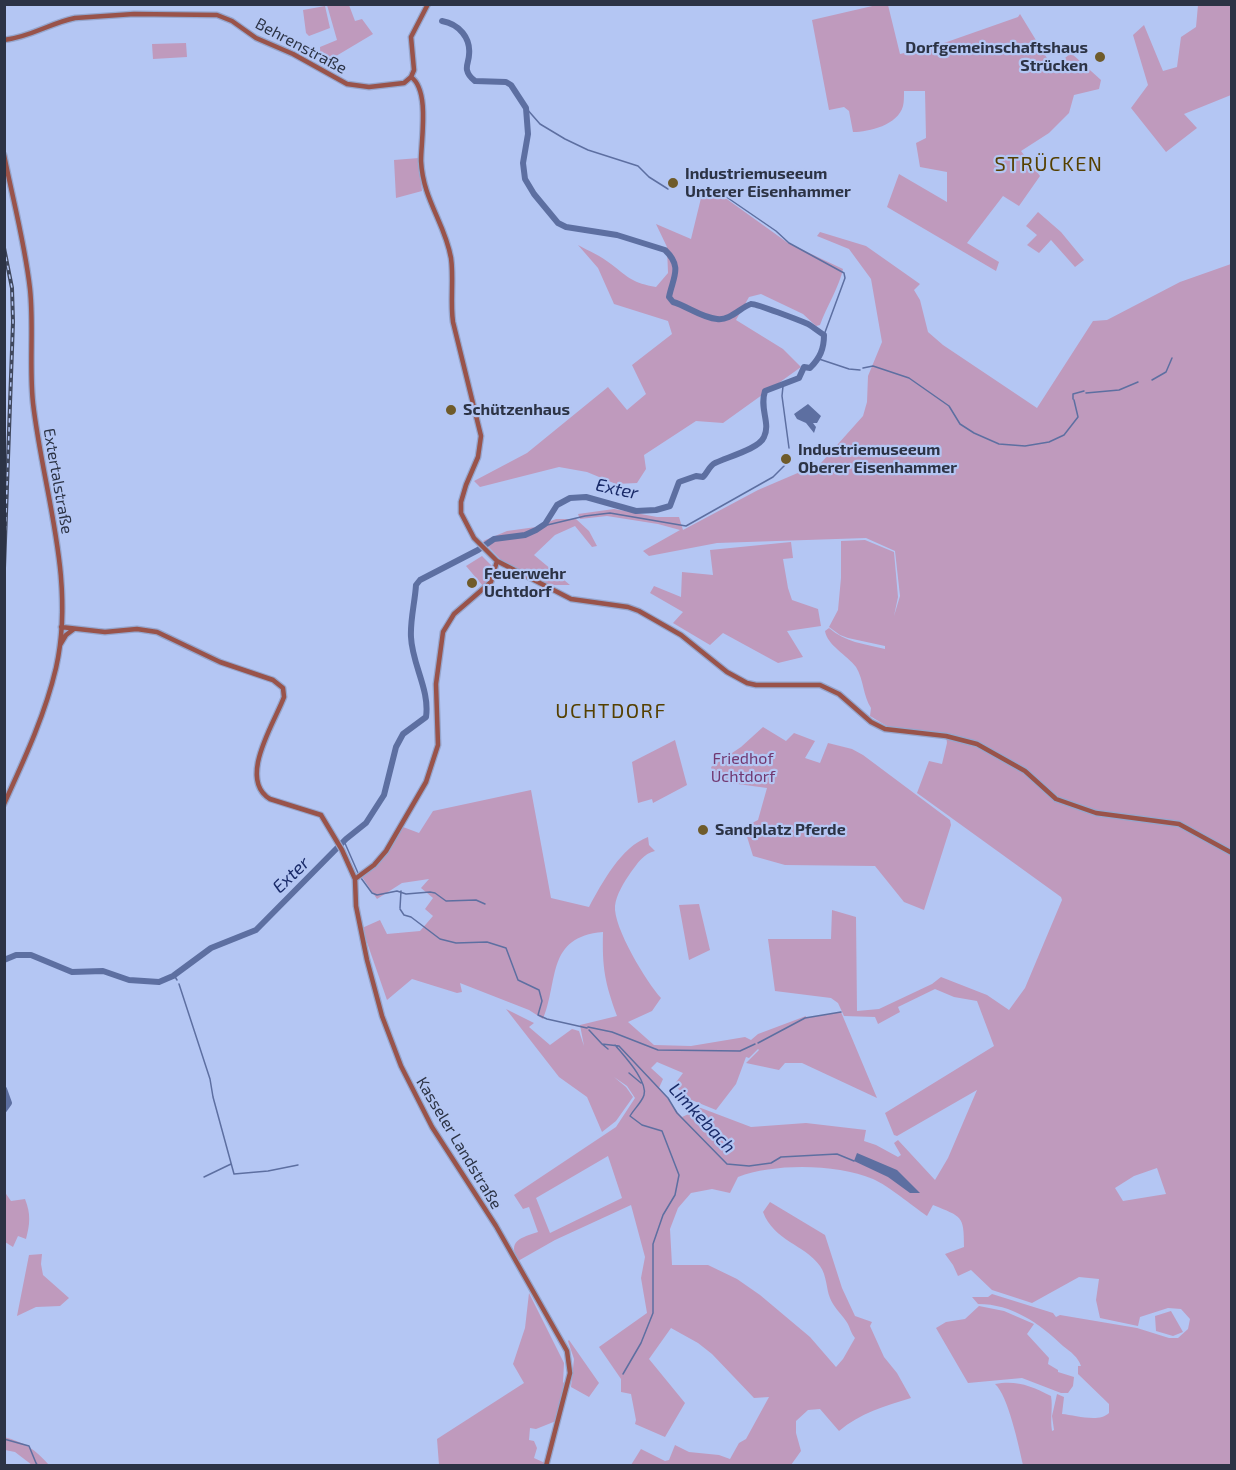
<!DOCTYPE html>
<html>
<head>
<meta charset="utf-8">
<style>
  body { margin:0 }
  #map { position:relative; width:1236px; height:1470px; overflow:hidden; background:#b4c6f3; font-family:"Exo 2",sans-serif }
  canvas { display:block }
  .frame { position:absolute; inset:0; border:6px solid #2c3345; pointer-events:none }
</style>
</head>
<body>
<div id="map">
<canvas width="1236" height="1470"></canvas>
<div class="frame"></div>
</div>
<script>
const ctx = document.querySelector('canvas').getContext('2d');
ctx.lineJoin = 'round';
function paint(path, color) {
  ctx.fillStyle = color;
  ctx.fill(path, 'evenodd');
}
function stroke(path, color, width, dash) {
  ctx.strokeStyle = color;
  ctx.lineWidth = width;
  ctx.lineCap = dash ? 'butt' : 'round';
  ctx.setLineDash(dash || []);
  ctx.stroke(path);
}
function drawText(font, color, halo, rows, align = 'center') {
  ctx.font = font + ' "Exo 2",sans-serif';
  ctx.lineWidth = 4.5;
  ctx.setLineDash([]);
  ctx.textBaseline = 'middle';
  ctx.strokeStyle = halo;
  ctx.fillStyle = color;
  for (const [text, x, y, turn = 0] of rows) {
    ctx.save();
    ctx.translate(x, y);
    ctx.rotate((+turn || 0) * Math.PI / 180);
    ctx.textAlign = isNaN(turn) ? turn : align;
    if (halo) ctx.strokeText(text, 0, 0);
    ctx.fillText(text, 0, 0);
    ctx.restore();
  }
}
paint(new Path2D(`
  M881,4L888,5L900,54L944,43L1018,17L1020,14L1053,68L1071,53L1101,80L1099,89L1074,95L1069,113L1049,133L1021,151L1040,176L1019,206L1003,196L967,243L999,262L996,271L887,207L899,174L947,202V172L920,167L916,143L926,138L925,91H904C904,96 904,102 903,106C898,125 869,132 853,132L849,111L844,107L829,110L812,20Z
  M327,5H349L355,21L362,19L373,34L321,65L320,47L337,40Z
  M1198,5H1231V95L1184,114L1197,128L1166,152L1131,108L1148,85L1133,35L1144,25L1163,71L1177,67L1181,37L1196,27Z
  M325,6L330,28L309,36L306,33L303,10Z
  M186,43L187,57L153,59L152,44Z
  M419,158L422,191L396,198L394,160Z
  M702,194L724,197L788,243L843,269C840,285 826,308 820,325L816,326L803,314L761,294L749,297L736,320L783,349L801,367L723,423L696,421L644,455L646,469L637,483L616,484L587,472L559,467L480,487L474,481L527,453L608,387L627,410L646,394L632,365L672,334L668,321L614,304L598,268L578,245C589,251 601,256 611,264C629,278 633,283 656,287L668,273L667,247L656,224L691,239Z
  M1038,212L1061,232L1084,260L1075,267L1051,240L1039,253L1027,245L1037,235L1026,226Z
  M820,232L866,246L920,284L914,290L920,300L928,332L943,345L1037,408L1093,321L1107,320L1180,282L1231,264V1465H1023C1019,1447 1008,1395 995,1384C1017,1380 1031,1386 1051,1396C1053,1408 1050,1417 1052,1431L1054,1430L1052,1416L1057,1394L1064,1397L1062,1414C1075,1415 1099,1423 1109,1413V1404L1078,1374V1366H1081C1078,1357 1071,1352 1063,1346C1039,1323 1012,1304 978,1304L972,1297H988L992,1294L1053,1313L1056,1317L1060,1315L1137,1328L1169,1338H1178L1188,1329L1190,1319L1181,1309L1168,1308L1140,1317L1138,1326L1100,1318L1096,1300L1099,1279L1079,1277L1032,1303L992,1290L971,1270L958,1276L953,1265L945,1254L964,1247C964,1215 962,1217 933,1205L927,1216C911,1205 889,1186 873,1179C837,1164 775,1163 738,1177L730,1193L712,1189L691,1193L678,1208L670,1229L672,1265H708L737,1279L760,1295L810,1337L836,1367L843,1359L855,1338C850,1332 850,1326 846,1321C841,1314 833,1306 830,1298C826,1288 827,1276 820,1266C804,1244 774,1241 763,1212L770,1202L825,1235L842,1288L855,1316L872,1322L870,1326L884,1357L897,1373L911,1398C885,1406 860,1413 839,1431L820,1409L808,1410L796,1421V1433L801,1451L791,1465H631L641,1449L665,1461L669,1460L675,1445L689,1452L719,1455L730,1459L739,1443L746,1439L769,1397L754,1398L712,1354L698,1343L671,1328L649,1359L685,1403L665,1437L635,1424L636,1420L631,1394L621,1392V1379L599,1347L647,1313L641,1278L645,1257L631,1205L555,1240L518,1261C507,1240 521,1238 538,1232L529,1207L523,1209L514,1195L616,1127L635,1098L627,1086L614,1077L626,1087L633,1097L616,1121L602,1132L587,1097L559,1077L506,1009L534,1023L529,1027L550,1045L572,1029L579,1031L584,1046L580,1025L617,1016C605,983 602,968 603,932C546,937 559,980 543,1019L529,1010L460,983L462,992L457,993L412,979L387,1000L362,928L380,920L387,934L420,931L433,916L425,909L433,898L421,888L429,879L402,883L377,899L362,877L383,858L403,827L419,833L433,811L531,790L551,898L589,907C602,883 621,847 648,837L649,845L655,851C644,853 637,864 631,872C624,882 616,895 615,906C613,927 647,983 661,998L652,1011L628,1022L654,1045L691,1046L745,1037L751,1040L758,1034L806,1016V1018L841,1012L877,1098L802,1063H785L779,1070L746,1063L759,1050L758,1049L749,1058L746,1057L736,1084L716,1110L689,1099L674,1085L683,1073L657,1062L651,1068L663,1079L659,1088C668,1097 673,1108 682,1117L693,1112V1105L751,1127L806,1123L866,1130L864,1141L876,1145L898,1157L901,1155L894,1143L898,1140L935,1180L948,1158L977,1090L897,1136L894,1135L885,1113L994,1046L977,1001L954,997L935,989L898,1007L900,1012L878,1024L875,1017L844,1016L838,1003L831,998L775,991L768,939H831L832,910L856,917L857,1011L879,1009L932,984L941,977L987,995L1009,1010L1025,988L1062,900L1061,897L917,793L929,761L942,764L947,743L946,735L890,728L870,716L871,708C863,696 864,680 856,667C847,655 827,645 825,631L829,628C845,642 864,644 885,649V646L848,638L840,635L829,627L838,610L841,578V541L865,540L894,552L898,597L894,616L900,596L895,551L866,538L717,543L649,556L643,551L680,530L658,524L607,516L580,519L578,514L614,509L657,517H679L683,530L758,490L821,463L863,416L867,402L868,376L882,342L871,279L849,249L817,236ZM608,1156L622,1198L550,1233L536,1198ZM1157,1168L1166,1194L1123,1201L1115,1188L1134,1176Z
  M556,519H576L589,531L597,546L592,547L575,526L555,535L534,555L570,585H548L501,560L483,541L507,531L536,527Z
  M791,542L793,558L783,559L788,588L792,600L818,609L821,626L787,631L803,657L778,663L723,633L710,645L673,623L683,612L650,593L654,586L681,597L682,572L713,575L710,550Z
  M482,556L492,566L488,580L483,586L466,566Z
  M763,727L786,741L794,733L815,741L805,758L820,763L828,743L852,749L863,755L950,820L951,825L924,910L904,902L875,866L785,865L753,856L744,827L758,820L767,788L716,781L711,767L741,747Z
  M675,740L687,785L653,803L652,799L638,803L632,762Z
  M699,904L710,950L689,960L679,905Z
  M4,1191L11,1201L25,1199C31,1214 30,1224 26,1239L18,1236L13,1247L5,1242Z
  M42,1254L41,1264L43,1275L69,1298L60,1306L36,1307L17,1316L29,1255Z
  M529,1293L564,1363L563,1382L566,1385L556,1421L536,1429L530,1428L529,1440L534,1441L537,1448L534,1458L545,1463L544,1465H439L437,1439L524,1383L513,1364L525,1328Z
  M979,1306L1004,1311L1034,1324L1027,1334L1049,1358L1048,1364L1058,1370V1372L1074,1377L1073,1386L1068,1393H1061L1022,1378L968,1383L936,1328L946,1322L965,1319Z
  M1171,1311L1183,1332L1173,1336L1156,1331L1155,1316Z
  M569,1340L599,1383L589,1397L571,1387L574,1359L568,1341Z
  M4,1437C24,1442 36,1450 49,1465H32L15,1452L5,1450Z`), '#bf9abd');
paint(new Path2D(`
  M808,404L821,416L817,423H813L816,427L814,433L806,423L797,419L794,414Z
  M857,1153L897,1170L920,1193H910L888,1177L854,1161Z`), '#5d6fa1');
stroke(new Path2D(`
  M526,108L540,124L565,139L588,150L638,166L649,177L668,189
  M704,192L725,196L776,231L789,243L844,273L845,278L824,335
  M819,359L849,369L860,370
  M863,368L873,366L909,378L949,406L960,424L974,433L999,444L1025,446L1049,442L1064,435L1078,417L1074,400
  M1152,380L1166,372L1172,358
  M783,386L782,396L789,448
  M1086,393L1119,390L1138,382
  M1073,399V394L1084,391
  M543,526L585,516L610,513L686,526L773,477L785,465L790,463V456
  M344,841L358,873
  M361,878L372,893L377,895L397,891L406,894L430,892L435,893L446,901L476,900L485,904
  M400,908L401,891
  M400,909L404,915L411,917L440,939L456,943L487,942L506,948L518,980L539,990L542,1001L538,1015L547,1019L587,1028
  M174,975L177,980
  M179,984L210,1079L213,1097L234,1174L268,1171L298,1165
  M588,1027L612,1032L658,1050L740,1051L755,1044
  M589,1030L602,1044L619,1046L668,1098L677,1113L727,1164L749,1166L771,1163L781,1157L837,1154L854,1161
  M758,1043L805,1018L841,1012
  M602,1044L608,1049
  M615,1045C624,1056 648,1081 644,1095C642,1102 634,1109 630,1116L642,1125L662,1131L679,1175L675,1195L663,1215L653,1244V1313L641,1343L623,1374
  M629,1073L641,1083
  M204,1177L231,1164
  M4,1439L29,1446L36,1463L38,1466`), '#5d6fa1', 1.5);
stroke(new Path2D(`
  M4,960L16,955H31L72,972L103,971L129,980L159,982L173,976L211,948L256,930L346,839L366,823L384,795L396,747L403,734L426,717C430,690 412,664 411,637C410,620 415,602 416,585L420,580L478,550L494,539L525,535L536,530L545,524L557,505L570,498L586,497L636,511L656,510L670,506L679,482L696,476L703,477C707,473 710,465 715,463C727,457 759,449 764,437C771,423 759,409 765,391L799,378L804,367L810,368C820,358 824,349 824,335C818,331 813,327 808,324C801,321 755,303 751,304C741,307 730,321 717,319C702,318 687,306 673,302L669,297C673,277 683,267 665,250L617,235L566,227L558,223L534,194L525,179L523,163L528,134L526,108L511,85L506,82L475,81C471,78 468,75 467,70C466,65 469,60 469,55C471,38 459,24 442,21
  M4,1089L9,1103L4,1110`), '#5d6fa1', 6);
const secondary = new Path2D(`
  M4,40C31,37 50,23 75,18L134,14L217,15L232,21L256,38L293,54L347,84L369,87L404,83L411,77
  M411,77C430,90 421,140 421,161C423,200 445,223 451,258C454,279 450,301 453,322L481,436L478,457L466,485L461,502V513L474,538L497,561L571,599L628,607L639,611L681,635L727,672L747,683L756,685H820L839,694L871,722L885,729L946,736L977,744L1025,771L1056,799L1096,813L1179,824L1232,853
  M411,77L414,70L411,37L428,4
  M4,155C13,200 25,244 30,289C34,327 29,365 33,403C43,491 76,579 56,668C45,715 24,760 4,804
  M61,627L105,632L137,629L157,632L220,662L273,680L283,688L284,697C275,722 237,779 270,799L321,815L342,850L355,879L356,906L367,960L382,1016L401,1066L432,1127L496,1226L567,1351L570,1373L546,1466
  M60,645L66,635L74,629
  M355,879L374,865L386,851L426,782L438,745L436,684L443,632L454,614L491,582L497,561`);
stroke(secondary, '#96a6cd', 7);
stroke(secondary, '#99534a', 4.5);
const rail = new Path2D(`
  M4,248L12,288L13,322L4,568`);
stroke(rail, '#3f475d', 4);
stroke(rail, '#b4c6f3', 1.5, [4.5]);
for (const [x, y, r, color] of [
  [1100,57,6,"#6f5b2a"],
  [673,183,6,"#6f5b2a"],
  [451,410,6,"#6f5b2a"],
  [786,459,6,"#6f5b2a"],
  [472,583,6,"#6f5b2a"],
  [703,830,6,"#6f5b2a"]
]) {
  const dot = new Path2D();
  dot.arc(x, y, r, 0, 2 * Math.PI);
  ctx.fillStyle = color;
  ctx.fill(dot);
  stroke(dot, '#b4c6f3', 2);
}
drawText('16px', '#2c3345', '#b4c6f3', [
  ["Behrenstraße",301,46,28],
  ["Extertalstraße",58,481,80],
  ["Kasseler Landstraße",459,1143,59]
]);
drawText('bold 16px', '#2c3345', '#b4c6f3', [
  ["Dorfgemeinschaftshaus",1088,48,"right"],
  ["Strücken",1088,66,"right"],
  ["Industriemuseeum",685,174],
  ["Unterer Eisenhammer",685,192],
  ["Schützenhaus",463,410],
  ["Industriemuseeum",798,450],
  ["Oberer Eisenhammer",798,468],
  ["Feuerwehr",484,574],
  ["Uchtdorf",484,592],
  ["Sandplatz Pferde",715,830]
], 'left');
drawText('16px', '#713870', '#b4c6f3', [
  ["Friedhof",743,759],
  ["Uchtdorf",743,777]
]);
drawText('italic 18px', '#1a2b69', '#b4c6f3', [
  ["Exter",617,489,12],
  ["Exter",291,875,-44],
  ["Limkebach",702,1118,47]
]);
ctx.letterSpacing = '1.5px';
drawText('20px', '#554000', '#b4c6f3', [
  ["STRÜCKEN",1049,164],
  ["UCHTDORF",611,711]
]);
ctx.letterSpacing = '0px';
</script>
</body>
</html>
